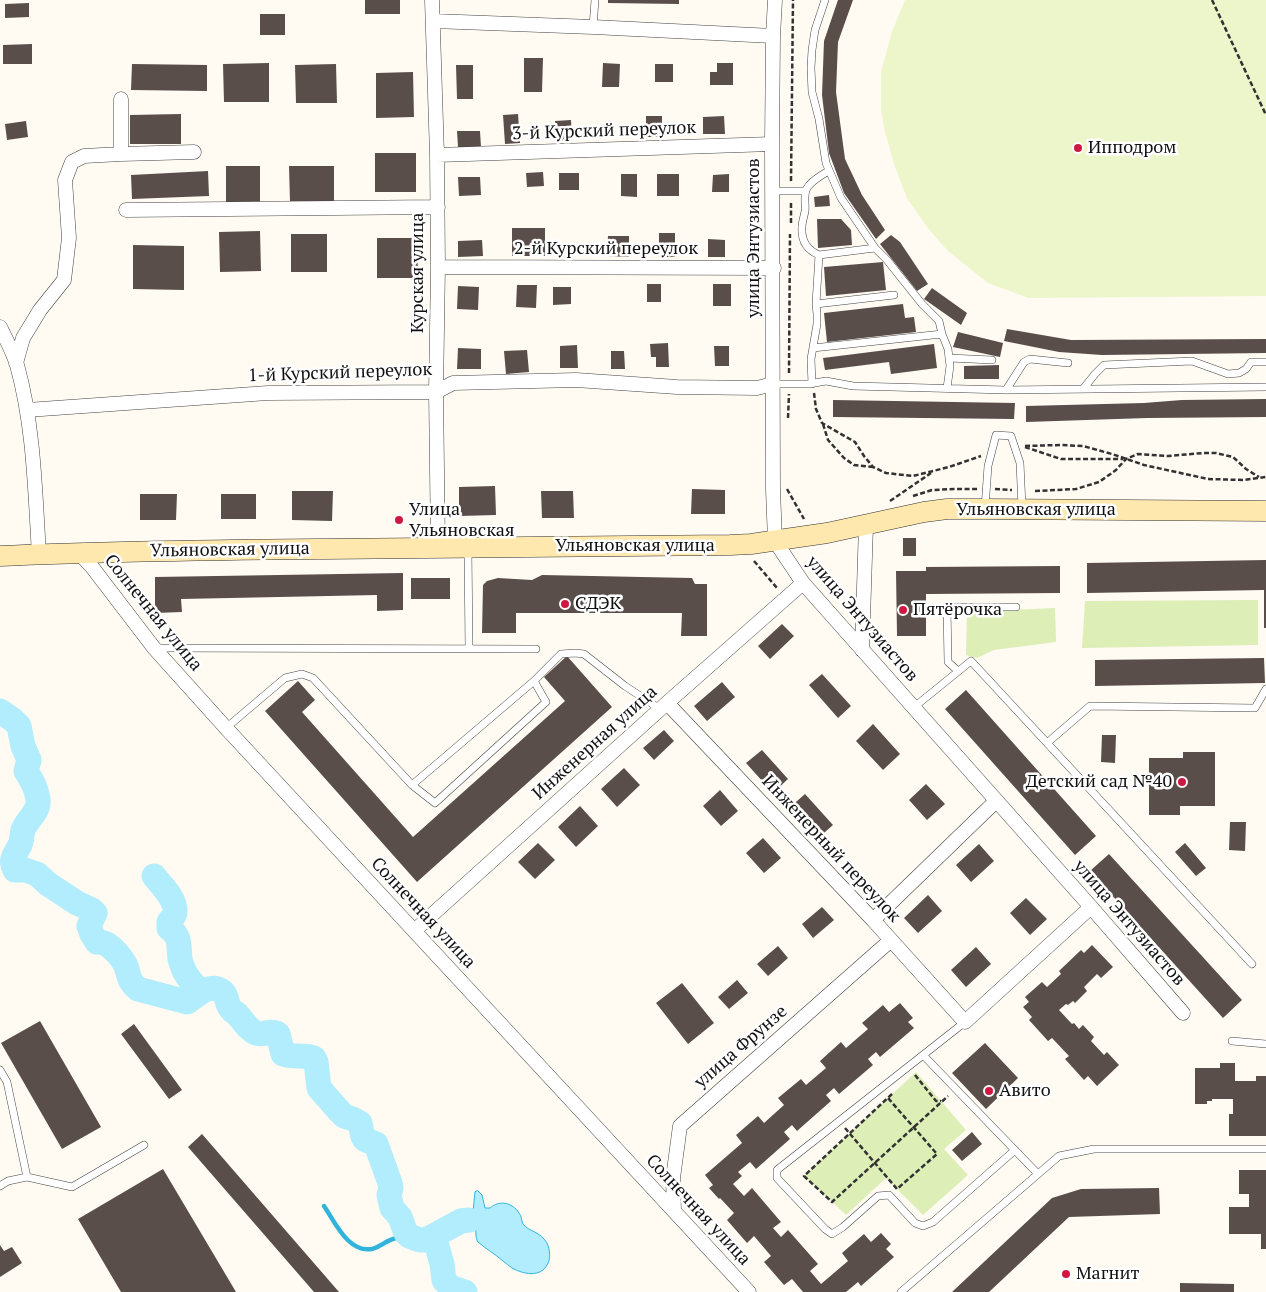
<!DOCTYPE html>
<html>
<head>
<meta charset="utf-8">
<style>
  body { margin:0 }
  canvas { display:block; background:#fffaf2 }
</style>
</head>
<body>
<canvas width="1266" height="1292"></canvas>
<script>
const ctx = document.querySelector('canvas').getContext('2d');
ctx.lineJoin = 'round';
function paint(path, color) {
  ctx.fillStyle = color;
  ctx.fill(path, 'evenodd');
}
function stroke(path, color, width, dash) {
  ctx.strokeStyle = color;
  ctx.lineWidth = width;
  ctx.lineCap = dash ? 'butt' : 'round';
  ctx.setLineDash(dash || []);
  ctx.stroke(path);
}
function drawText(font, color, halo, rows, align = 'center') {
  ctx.font = font + ' "PT Serif",serif';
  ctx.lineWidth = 5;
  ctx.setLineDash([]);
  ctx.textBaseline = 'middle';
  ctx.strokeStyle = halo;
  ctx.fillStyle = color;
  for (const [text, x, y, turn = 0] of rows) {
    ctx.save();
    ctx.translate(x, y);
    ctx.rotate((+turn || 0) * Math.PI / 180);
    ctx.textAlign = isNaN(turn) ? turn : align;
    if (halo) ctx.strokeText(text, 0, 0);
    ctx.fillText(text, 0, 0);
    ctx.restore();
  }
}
paint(new Path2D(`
  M1258,600V645L1082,648L1085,601Z
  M1055,608L1056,642L994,650L977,658L966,655L967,612Z
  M916,1072L966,1130L944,1149L968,1175L923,1215L886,1178L846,1215L804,1176Z`), '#ddeeb7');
paint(new Path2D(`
  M905,0H1266V296L1029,298L988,283L948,251L927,227L907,198L894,164L885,132L881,111V72L892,32Z`), '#edf5ca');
const water = new Path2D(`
  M478,1191L482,1195L485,1208H490C499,1200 512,1202 519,1213C522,1216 521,1220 523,1224C529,1232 540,1231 547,1243C550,1249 551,1260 547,1265C540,1278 523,1274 512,1268C509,1266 506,1263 503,1261C495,1254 486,1249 478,1242C477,1241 476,1237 476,1235C475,1227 478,1223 469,1220V1217L473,1212L475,1192Z`);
paint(water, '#b1edfc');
stroke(water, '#31b4db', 1);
stroke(new Path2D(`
  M324,1206C335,1222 348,1253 372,1249C380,1247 386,1241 393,1239C398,1237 404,1237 409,1236`), '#31b4db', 4.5);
stroke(new Path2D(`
  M0,711L13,720L19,726L23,746L29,760L26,771C32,781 36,787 38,799C40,812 27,819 23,830C22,834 22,838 21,842C18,853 8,857 15,870H25L37,874L48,884L77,903L92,910L95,913L89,926L92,934L97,942C101,942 105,943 108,945C114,949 122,958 125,964C130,975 127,980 138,989L187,1002L204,990
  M154,876C162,886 176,899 175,912C175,916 171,919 169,922V928C182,938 178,946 180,959C182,967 185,974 190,980C204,1000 210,981 223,992C228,997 226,1004 231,1009C233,1012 234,1012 237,1014C243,1020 247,1029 256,1033C264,1036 270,1029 278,1034L283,1054C293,1058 304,1054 314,1058L316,1062L319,1088L340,1112L344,1116L353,1119L360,1123C362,1130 361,1139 368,1141C371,1142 374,1143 376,1144L390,1183L391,1188L389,1195L392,1208L400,1217L406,1233L409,1236L420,1240H426L461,1221L469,1220
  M429,1238L437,1246L442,1264L444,1280L450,1287L465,1292`), '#b1edfc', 25);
paint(new Path2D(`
  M365,0H400V14H365Z
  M608,0H679V4L608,3Z
  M838,0H853L838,42L836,92L845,159L862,195L885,230L876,239L844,193L829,153L822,95L824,41Z
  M29,3V17L5,18V4Z
  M260,14H285V35H260Z
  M32,44V64H3V45Z
  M524,58H543L542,92H524Z
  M269,63V102H224L223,64Z
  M603,63L620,64L619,87H602Z
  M717,63H733V85H710V72H717Z
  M132,64L207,65V91L131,90Z
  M336,64L337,103H296L295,65Z
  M655,64H673V82H655Z
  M456,65H473V99H457Z
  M413,72L414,117L376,118V73Z
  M181,114V144H130V115Z
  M518,114L520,143L505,144L503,115Z
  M646,116H662V137H646Z
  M724,116L725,134H703V117Z
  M571,120L572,140L556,141L555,121Z
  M26,121L28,137L7,140L5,124Z
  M457,131H480L481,147H458Z
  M375,153H416V192H375Z
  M226,166H260V202H226Z
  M289,166H334V202H290Z
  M208,171L209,196L132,199L131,175Z
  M543,172L544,186L527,187L526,173Z
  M559,173H579V190H559Z
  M621,174H637V197L621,196Z
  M657,174H679V196H657Z
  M729,174V192H712L713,175Z
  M458,177H480L481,195L459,196Z
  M829,195L830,206L815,207L814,197Z
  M817,219H841L851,230L852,245L818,248Z
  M512,228H545V256H512Z
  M260,231L261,271L220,272L219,232Z
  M659,233H675V257H659Z
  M291,234H327V272H291Z
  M891,235L900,242L928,284L917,291L880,244Z
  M608,236H629V257L607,256Z
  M377,238H417L418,278H377Z
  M708,239L725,240V257H708Z
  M482,240L483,256L458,257V241Z
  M133,245L184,246V290L133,289Z
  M883,262L886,290L826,296L824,267Z
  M647,284H661V302H647Z
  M713,284H731V306H713Z
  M517,285H537L536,308L516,307Z
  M458,286L479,287L478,310L457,309Z
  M553,287H571V304L553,305Z
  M932,288L967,313L961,325L924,299Z
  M903,304L905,318L914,317L916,332L827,342L824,313Z
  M1007,329L1071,340L1266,339V353L1102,355L1059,352L1004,341Z
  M958,332L1003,343L1000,357L953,347Z
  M668,343L669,367H656V357H651L650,344Z
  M934,344L937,368L891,374L889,362L825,370L823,358Z
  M577,345L578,368H560V346Z
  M714,346H729V366H715Z
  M458,348L481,349V369H457Z
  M527,350L529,372L506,374L504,351Z
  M611,351H624L625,369H611Z
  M999,365V379H964V366Z
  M1266,399V417L1147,418L1026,422V406L1144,403L1182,400Z
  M833,400L1015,403L1014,419L833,417Z
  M495,486L496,515L459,516V487Z
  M692,489L725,490V514H691Z
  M292,491H333L332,521L292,520Z
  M541,491H573L574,518H542Z
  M140,494H177L176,520H140Z
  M221,494H256V519H221Z
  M903,538H916V556H903Z
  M1266,560V628H1264V590L1087,593V563Z
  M1060,566V593L926,594V636H897L896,571H926V567Z
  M403,573V610L377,611V595L181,599L182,612L155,613V577Z
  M542,575L692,578L695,584H707V636H681L682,613H516V633H482L483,585L487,581L498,578L532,580Z
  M411,578H450V599H411Z
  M782,624L794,636L770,659L758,646Z
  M567,656L612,707L417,882L265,711L298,681L315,700L302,712L413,837L565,701L544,677Z
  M1264,658L1265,683L1095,686V660Z
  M822,674L851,706L838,718L809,685Z
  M722,682L735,697L707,721L694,706Z
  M966,690L1096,836L1075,855L945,709Z
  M873,724L900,754L883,770L856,741Z
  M664,730L674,741L654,760L643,748Z
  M1102,735H1116L1115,763L1101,762Z
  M762,750L788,779L773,793L746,763Z
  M1183,752H1215V806H1180V815H1149V758H1183Z
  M624,768L640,785L617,807L601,789Z
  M926,784L945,804L927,820L909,800Z
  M720,790L738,811L721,826L703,806Z
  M805,794L833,825L816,840L788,809Z
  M580,806L598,826L576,847L558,827Z
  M1230,822H1246L1245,851L1229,850Z
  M763,838L781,858L764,873L746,853Z
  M538,843L555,860L535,879L518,862Z
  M1185,843L1206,868L1196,876L1175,852Z
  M979,844L994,861L971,882L956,865Z
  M1109,854L1242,1000L1223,1018L1090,871Z
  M928,895L942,911L918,933L904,918Z
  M1026,898L1047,919L1030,935L1010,913Z
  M822,907L834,920L813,938L802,924Z
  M1092,945L1113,967L1101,978L1097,974L1084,987L1087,991L1075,1003L1073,1001L1068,1005L1066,1004L1059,1010L1072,1024L1074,1023L1079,1029L1083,1025L1094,1037L1091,1041L1104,1055L1107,1052L1119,1065L1097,1086L1088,1076L1084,1080L1065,1059L1069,1056L1052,1038L1048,1041L1029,1020L1032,1017L1023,1007L1029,1002L1025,997L1042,982L1047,987L1061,974L1059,971L1081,950L1084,953Z
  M778,946L788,958L768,976L757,964Z
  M976,947L991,964L966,987L951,970Z
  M737,980L748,993L729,1009L718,997Z
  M682,983L714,1023L688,1044L656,1003Z
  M900,1003L913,1018L908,1022L914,1028L880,1057L876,1052L868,1059L873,1065L839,1094L834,1088L826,1095L831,1101L797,1131L792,1125L784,1132L790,1139L756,1169L750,1162L738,1172L742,1176L733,1184L744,1196L752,1188L781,1222L773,1228L781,1237L788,1230L818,1264L810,1271L821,1284L848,1261L842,1253L864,1234L871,1242L881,1233L891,1244L886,1249L894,1257L861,1286L858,1282L846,1292H803L792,1279L784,1285L764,1262L771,1256L754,1236L747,1243L727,1220L734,1213L720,1198L719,1199L709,1188L713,1185L705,1175L742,1143L736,1135L758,1116L764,1123L784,1105L778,1098L801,1079L806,1085L826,1068L820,1061L841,1042L846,1048L868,1029L862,1023L883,1005L889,1012Z
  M40,1021L101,1127L62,1149L1,1043Z
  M134,1024L182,1090L169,1099L121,1034Z
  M985,1043L1018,1078L986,1109L952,1073Z
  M1220,1063H1235V1081H1256V1076H1266V1136H1229V1114H1233V1099H1212V1101H1207V1104H1195V1068H1220Z
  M972,1132L982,1144L962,1161L952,1150Z
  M202,1134L339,1292H314L188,1147Z
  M163,1169L236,1292H121L78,1219Z
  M1239,1170H1266V1249H1261V1234H1229V1207H1249V1194H1239Z
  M1159,1188L1160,1214L1069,1217L989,1292H952L1052,1198L1081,1189Z
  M0,1245L4,1251L12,1247L22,1263L0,1277Z
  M1180,1283L1234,1284V1292H1180Z`), '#5a4e4b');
const service = new Path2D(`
  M825,0L815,30L812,50L811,68L812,92L819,119L826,163L841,198L875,248L819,255C807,250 801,241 802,227C802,222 804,217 805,211C806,204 803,195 807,188C812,180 821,176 828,171
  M593,27L595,0
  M773,191H805
  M875,248L887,260L922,304L939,321L942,334L948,349L949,358L950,366L947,388
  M816,304L894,295
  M813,348L942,334
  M949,358L992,360
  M773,384H809L826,381L853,386L1006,390L1266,387
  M812,384L811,359L817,324V314L816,304L819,255
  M1083,389L1095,374L1104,365L1192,361L1228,374L1239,373L1246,369L1251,362H1266
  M1006,390L1024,362L1030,359L1068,363
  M985,508L988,466L996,435L1011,436L1020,463L1022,507
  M468,549L469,649
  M155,648L536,649
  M958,671L948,662L947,607H1016
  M913,708L971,661L1252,964
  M226,728L285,678L302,674L313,678L412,785L534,681L561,654L575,653L584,654L625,686L660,709
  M1047,743L1090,706L1255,708L1266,689
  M412,785L435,803L546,702L534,681
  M965,1022L777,1170V1178L825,1229L832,1234L843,1227L878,1196L889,1195L915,1223L923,1226L933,1222L1015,1150
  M1232,1041L1266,1044
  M923,1055L1037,1173
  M0,1070L7,1082L27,1177
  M0,1186L8,1181L27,1177L72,1187L144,1145
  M901,1292L1059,1156L1094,1149H1266`);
const minor = new Path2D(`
  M432,0L437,155L438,267L436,392L438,547
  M775,0L773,36L772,144L773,489L775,541L803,583L1091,907L1183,1013
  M433,21L593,27L773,36
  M121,154L194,152
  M437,155L772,144
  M126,210L438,207
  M438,267L774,268
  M0,327C6,339 13,352 17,365C34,426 35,491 39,554
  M16,363L23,338L40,310L64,280L69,238L65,180L72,162L84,156L121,154V99
  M27,410L268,393L436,392L453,383L576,380L677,387L757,388L773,384
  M78,552L92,567L154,648L226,728L749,1292
  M862,650L866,525
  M667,703L873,920L965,1022L1091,907
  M873,920L996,801
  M414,931L667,703L803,583
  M674,1211L673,1178L680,1126L891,940`);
const secondary = new Path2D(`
  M0,556C106,551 212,550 318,549C455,547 592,546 730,545L751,544L827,533L924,512L947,509H985L1266,511`);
stroke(service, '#434343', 8);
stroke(minor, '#434343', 15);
stroke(secondary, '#323232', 21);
stroke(new Path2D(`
  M1212,0L1266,115
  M791,181L793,0
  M791,223V201
  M789,373L790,234
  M814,393L816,409L822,423L855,442L864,456L873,467L886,473L913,476L949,467L981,456
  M788,418L789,394
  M823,424L828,440L844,458L854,465L873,467
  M1025,446L1060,445L1083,446L1112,454L1144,465L1208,479L1243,480L1266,477
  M1025,447L1061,459H1123
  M787,489L804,519
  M995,489L1012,490
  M1035,491L1076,489L1099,482L1116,470L1126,459L1138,454L1168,456L1204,453H1216L1233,457L1246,469L1259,477
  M913,496L932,490L954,489H977
  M890,501L931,473
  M754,561L777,588
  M915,1075L936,1101H941
  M892,1094L804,1176L832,1202L948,1096
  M845,1128L897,1189L937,1154L888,1098`), '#323232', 2.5, [5, 2.5]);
stroke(service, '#fff', 7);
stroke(minor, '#fff', 14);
stroke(secondary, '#ffe8ad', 20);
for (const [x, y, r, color] of [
  [1078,148,5,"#cf1841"],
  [399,520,5,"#cf1841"],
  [565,604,5,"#cf1841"],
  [903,610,5,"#cf1841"],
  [1182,782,5,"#cf1841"],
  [989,1091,5,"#cf1841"],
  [1066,1274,5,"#cf1841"]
]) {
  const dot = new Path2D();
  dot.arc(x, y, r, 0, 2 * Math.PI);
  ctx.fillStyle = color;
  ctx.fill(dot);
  stroke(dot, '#fff', 2);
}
drawText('18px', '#101010', '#fff', [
  ["3-й Курский переулок",604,131,-2],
  ["улица Энтузиастов",754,238,-90],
  ["2-й Курский переулок",606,249],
  ["Курская улица",418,273,-90],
  ["1-й Курский переулок",340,373,-2],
  ["Ульяновская улица",1036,510],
  ["Ульяновская улица",635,546],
  ["Ульяновская улица",230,550,-1],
  ["Солнечная улица",153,613,51],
  ["улица Энтузиастов",862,619,49],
  ["Инженерная улица",595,743,-42],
  ["Инженерный переулок",831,849,47],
  ["Солнечная улица",423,913,47],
  ["улица Энтузиастов",1129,923,49],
  ["улица Фрунзе",741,1047,-41],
  ["Солнечная улица",698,1210,47]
]);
drawText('18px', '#101010', '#fff', [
  ["Ипподром",1088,148],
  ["Улица",409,510],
  ["Ульяновская",409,531],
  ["СДЭК",575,604],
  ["Пятёрочка",913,610],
  ["Детский сад №40",1172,782,"right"],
  ["Авито",999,1091],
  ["Магнит",1076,1274]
], 'left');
</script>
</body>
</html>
